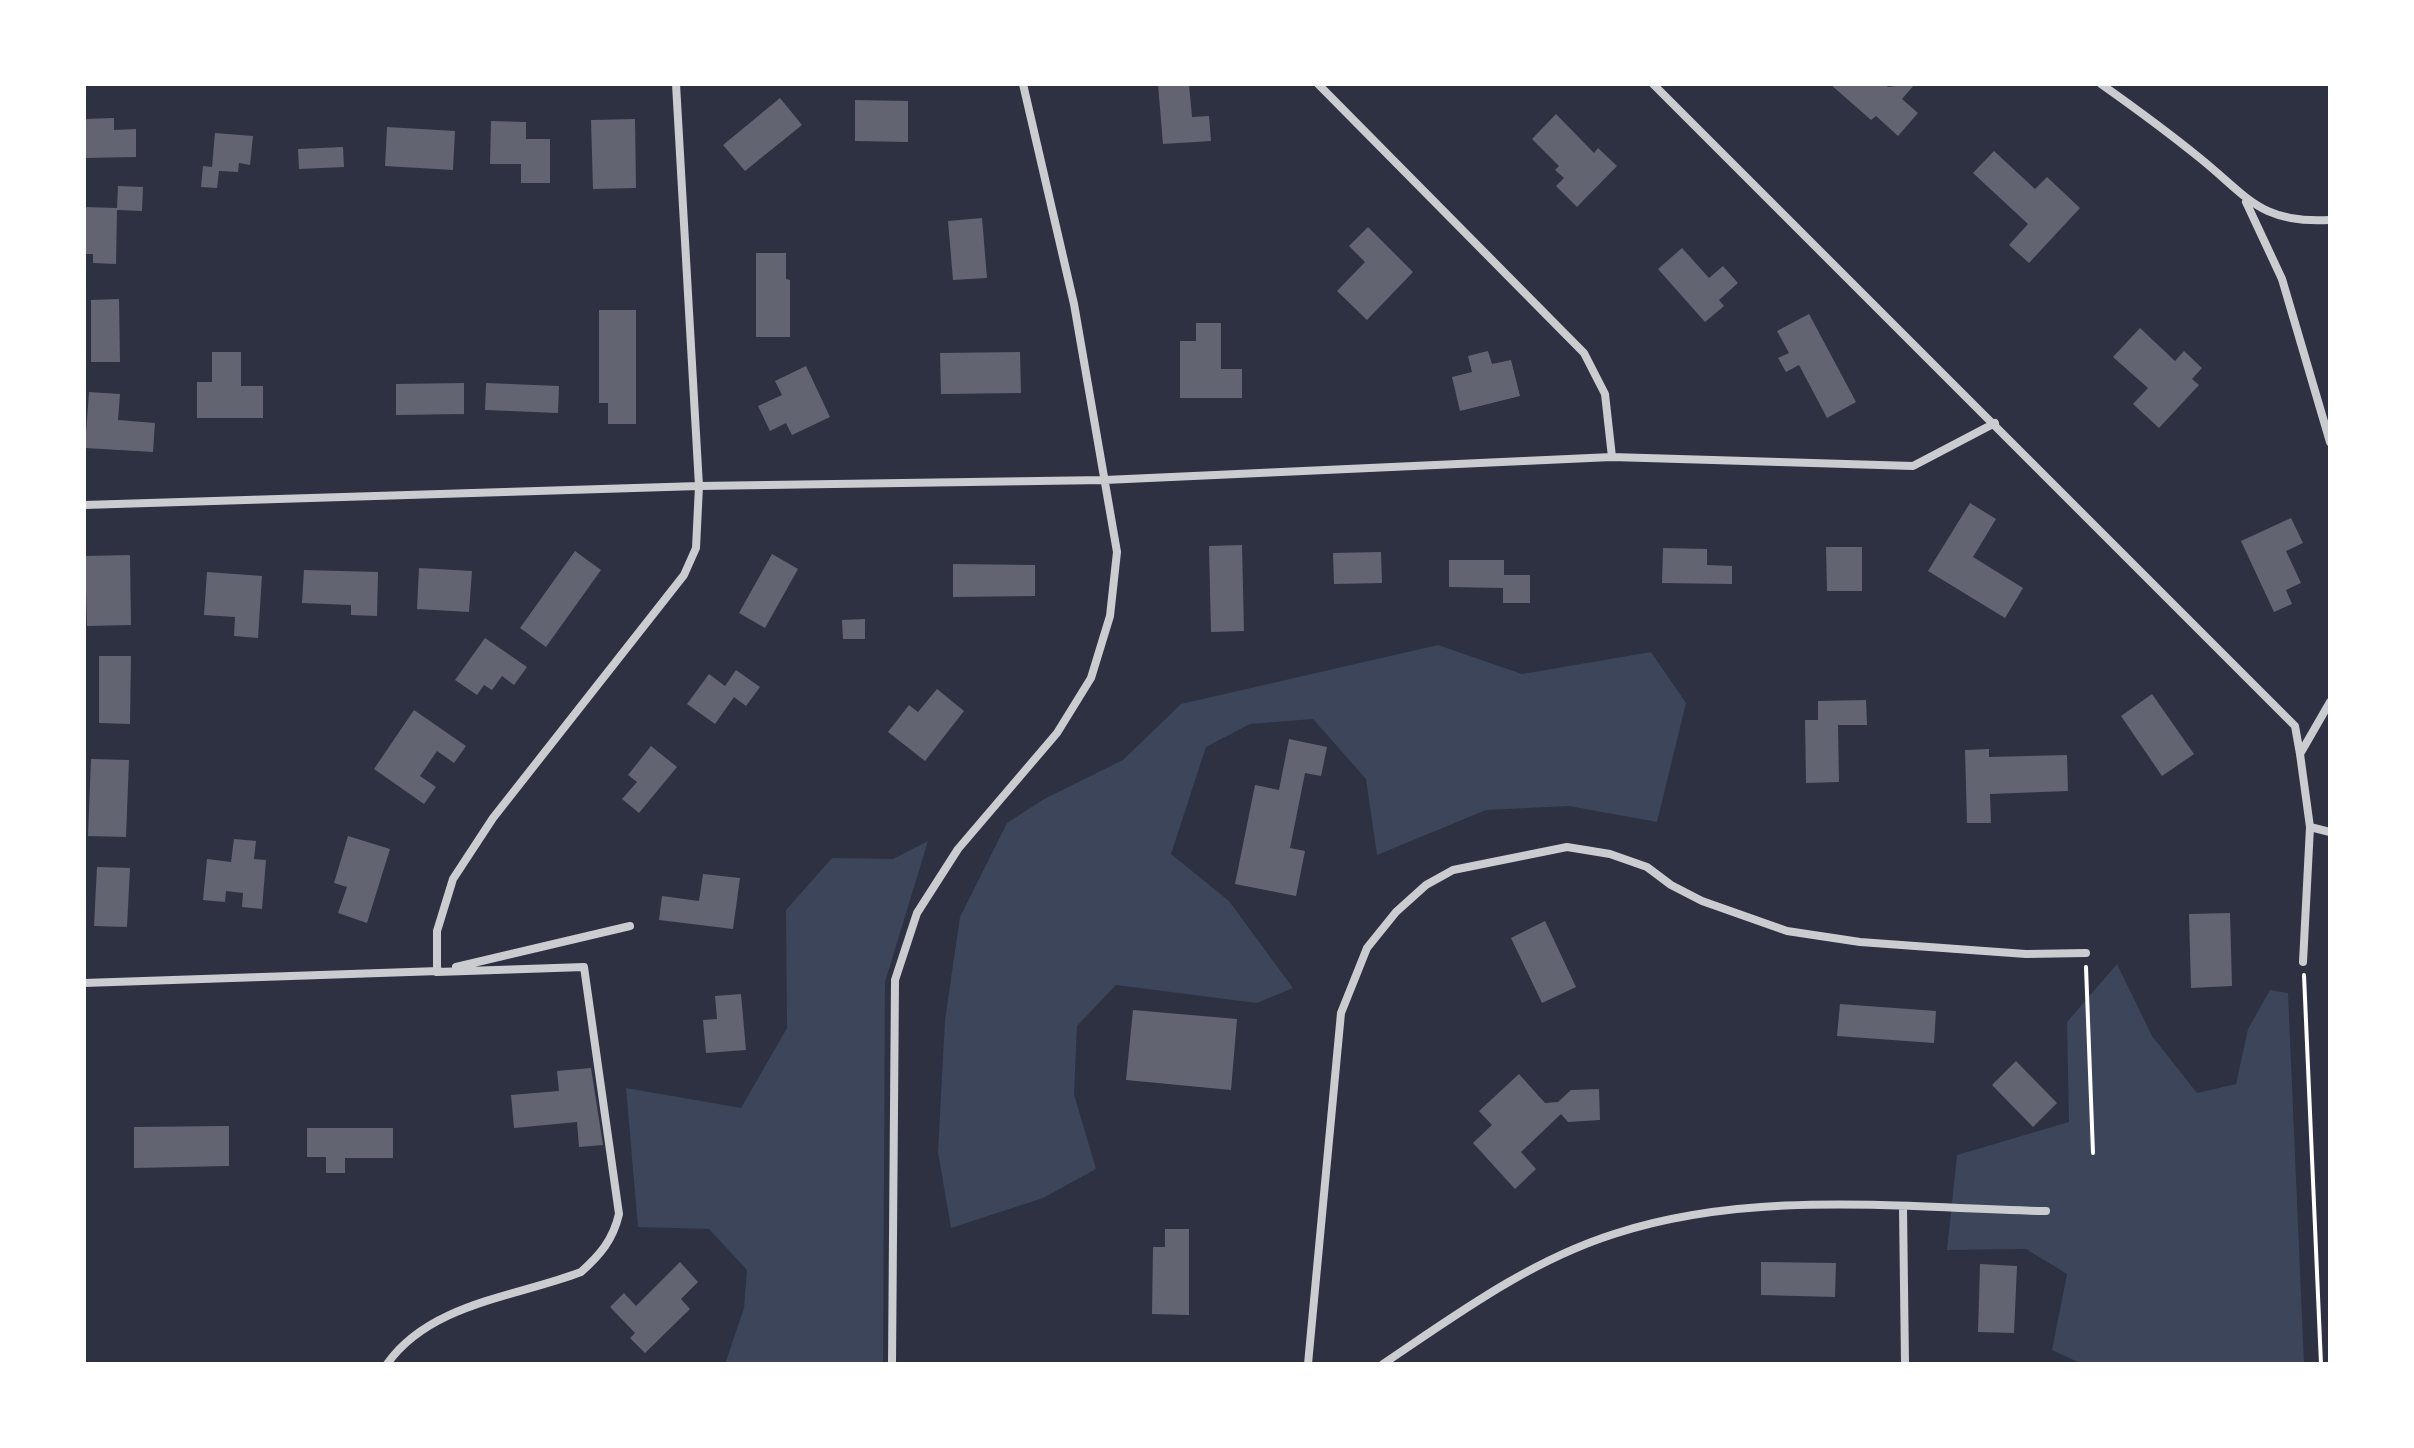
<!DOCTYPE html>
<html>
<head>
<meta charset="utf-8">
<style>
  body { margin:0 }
  #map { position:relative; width:2414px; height:1448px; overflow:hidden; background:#2d3142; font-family:Overpass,sans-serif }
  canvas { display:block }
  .frame { position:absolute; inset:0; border:86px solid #fff; pointer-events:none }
</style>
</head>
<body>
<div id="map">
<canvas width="2414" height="1448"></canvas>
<div class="frame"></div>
</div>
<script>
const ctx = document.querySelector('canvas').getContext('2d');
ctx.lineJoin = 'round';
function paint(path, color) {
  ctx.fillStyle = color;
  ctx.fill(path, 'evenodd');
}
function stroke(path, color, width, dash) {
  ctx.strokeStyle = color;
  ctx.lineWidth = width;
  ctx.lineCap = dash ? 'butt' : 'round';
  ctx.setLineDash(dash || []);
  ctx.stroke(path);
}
paint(new Path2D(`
  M1438,645L1522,674L1651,652L1686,703L1657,822L1569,806L1486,810L1377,855L1366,779L1313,719L1250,724L1206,747L1171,854L1229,901L1293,988L1257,1003L1116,985L1077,1026L1074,1094L1096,1169L1043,1198L951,1228L938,1152L945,1020L960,917L1007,823L1044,799L1123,760L1181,704Z
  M928,841L885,982L883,1364H725L744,1308L747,1270L709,1229L638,1227L626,1088L741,1108L787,1028L786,910L832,858L893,859Z
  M2117,964L2152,1036L2197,1093L2236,1084L2248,1029L2270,990L2288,993L2304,1364H2082L2052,1350L2067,1274L2026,1249L1947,1250L1957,1155L2069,1122L2067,1022Z`), '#3c4559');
paint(new Path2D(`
  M1158,84H1189L1192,117L1209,116L1211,141L1163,144Z
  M1830,84H1885L1888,87L1915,84L1902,99L1918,113L1898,136L1876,116L1871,120Z
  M780,98L802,125L745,171L723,145Z
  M855,100L908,101V142L855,141Z
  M1556,114L1594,153L1598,148L1617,166L1577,207L1556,186L1564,178L1555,170L1559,166L1532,139Z
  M114,118V130L136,129V157L84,158V119Z
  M635,119L636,188L593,189L591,120Z
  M491,121L526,122V139H550V183H521V164H490Z
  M387,127L455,131L453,170L385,166Z
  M215,133L253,136L250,165L239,163L238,172L219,171L217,188L201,187L203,166L212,167Z
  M343,147L344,167L299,169L298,149Z
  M1994,151L2035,189L2047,177L2080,208L2029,263L2009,245L2028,224L1973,173Z
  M118,186L143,187L142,211L117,210L116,264L93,263V254H84V207L117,208Z
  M982,218L987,278L953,280L948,221Z
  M1368,227L1413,272L1367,320L1337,291L1365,262L1349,246Z
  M1682,248L1709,278L1723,266L1738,283L1719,300L1724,306L1705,322L1658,269Z
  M756,253H786V279L790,280V337H756Z
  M119,299L120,362H91V300Z
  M599,310H636V424H608V403H599Z
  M1809,314L1856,402L1827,418L1799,365L1786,372L1778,358L1789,353L1777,331Z
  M1196,323H1221V369H1242V398H1180V341H1196Z
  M2140,328L2175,361L2184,351L2202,368L2192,379L2199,385L2159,428L2133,404L2148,388L2113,357Z
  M1488,351L1492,364L1511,360L1520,396L1460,411L1452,377L1472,372L1468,356Z
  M212,352H241V386H263V418H197V382H212Z
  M1020,352L1021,393L941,394L940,353Z
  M806,366L830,417L792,435L786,423L770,431L758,406L782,395L775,381Z
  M464,383V414L396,415V384Z
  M486,383L559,386L558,413L485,410Z
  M89,392L120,394L118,420L155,423L153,452L85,448Z
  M1970,503L1996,519L1973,557L2023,588L2005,618L1928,571Z
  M2291,518L2303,543L2286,551L2301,583L2286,590L2292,604L2274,612L2241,541Z
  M1242,545L1244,631L1211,632L1209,546Z
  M1826,547H1862V591H1827Z
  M1663,548L1707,549V565L1732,566V584L1662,583Z
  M575,551L601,570L546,647L520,628Z
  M1381,552L1382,583L1334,584L1333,553Z
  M772,554L798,569L765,628L739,613Z
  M130,555L131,625L87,626L85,556Z
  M1449,560H1504V575H1530V603H1503V588L1449,587Z
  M953,564L1035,565V596L953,597Z
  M419,568L472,571L469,612L417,609Z
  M304,570L378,572L377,616L351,615V605L302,603Z
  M207,572L262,576L258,638L234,636L235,617L204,615Z
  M865,619V639H843L842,620Z
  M485,638L527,667L514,685L502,676L492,690L484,685L477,695L455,680Z
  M99,656H131L130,724L99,723Z
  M736,670L760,687L746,706L734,697L715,724L687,704L709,674L725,686Z
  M937,689L964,711L925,761L888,732L909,705L918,712Z
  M2152,694L2194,754L2162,776L2121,716Z
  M1866,700L1867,725H1838L1839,782L1806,783L1805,720H1818V701Z
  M414,710L466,746L454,763L437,751L420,776L436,787L424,804L374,769Z
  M1289,739L1327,747L1321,776L1305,773L1290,848L1305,851L1296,896L1235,884L1255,785L1279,790Z
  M651,746L677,767L639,813L622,799L637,782L628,775Z
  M1989,749V757L2067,755L2068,791L1990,794L1991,823H1967L1965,750Z
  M91,759L129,760L126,837L88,836Z
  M348,836L390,849L367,923L338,913L347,887L334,883Z
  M234,839L256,841L254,859L266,860L262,909L242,907L243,893L226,891L225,902L203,900L207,859L231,862Z
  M97,867L130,868L127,927L94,926Z
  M703,874L740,878L733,929L659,920L662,896L699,901Z
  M2230,913L2232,986L2191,988L2189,914Z
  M1545,921L1576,987L1542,1003L1511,938Z
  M741,994L746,1050L706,1053L703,1020L717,1019L715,996Z
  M1840,1004L1936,1011L1934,1043L1837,1036Z
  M1133,1010L1237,1019L1231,1090L1126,1080Z
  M2016,1061L2057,1103L2033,1127L1992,1085Z
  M591,1068L603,1145L579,1147L577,1122L514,1128L511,1095L559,1091L557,1071Z
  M1519,1074L1545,1103L1558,1102L1571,1090L1599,1089L1600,1120L1568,1122L1561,1114L1521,1152L1536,1169L1515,1189L1473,1143L1492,1125L1479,1111Z
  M229,1126V1166L134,1168V1127Z
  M307,1128H393V1158H345V1173H326V1157H307Z
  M1165,1229H1189V1315L1152,1314L1153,1247H1165Z
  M680,1262L698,1282L681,1299L690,1309L645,1353L630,1338L635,1333L610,1307L624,1293L636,1306Z
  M1761,1262L1836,1263L1835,1297L1761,1295Z
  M1980,1264L2017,1266L2014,1333L1978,1332Z`), '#626471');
stroke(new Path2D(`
  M2086,967L2093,1153
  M2304,975L2321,1364`), '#fff', 4);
stroke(new Path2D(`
  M1318,84L1584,353L1605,394L1612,457
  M1653,84L2295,726L2300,754
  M2101,84C2135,108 2169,133 2201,159C2249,198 2261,224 2330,220
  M2246,202L2282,279L2330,442
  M84,505L699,486L1105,480L1612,457L1913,466L1995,423
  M2310,827L2330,832
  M2303,962L2310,827L2300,754L2330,702
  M456,967L630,926
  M84,983L439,971
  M1903,1208L1905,1364
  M387,1364C430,1303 516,1297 581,1272C600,1255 613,1240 619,1214L584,967L437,972V931L453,879L493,818L684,575L696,548L699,486L676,84
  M892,1364L895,980L917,913L958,849L1057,733L1091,678L1110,616L1117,552L1074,304L1023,84
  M1308,1364L1341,1013L1367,948L1396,912L1426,885L1453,870L1567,847L1610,854L1647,867L1671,885L1702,901L1787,931L1860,942L2026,954L2086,953
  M1383,1364C1456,1315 1529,1261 1614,1234C1753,1189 1902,1208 2046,1211`), '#caccd0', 8);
</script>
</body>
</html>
